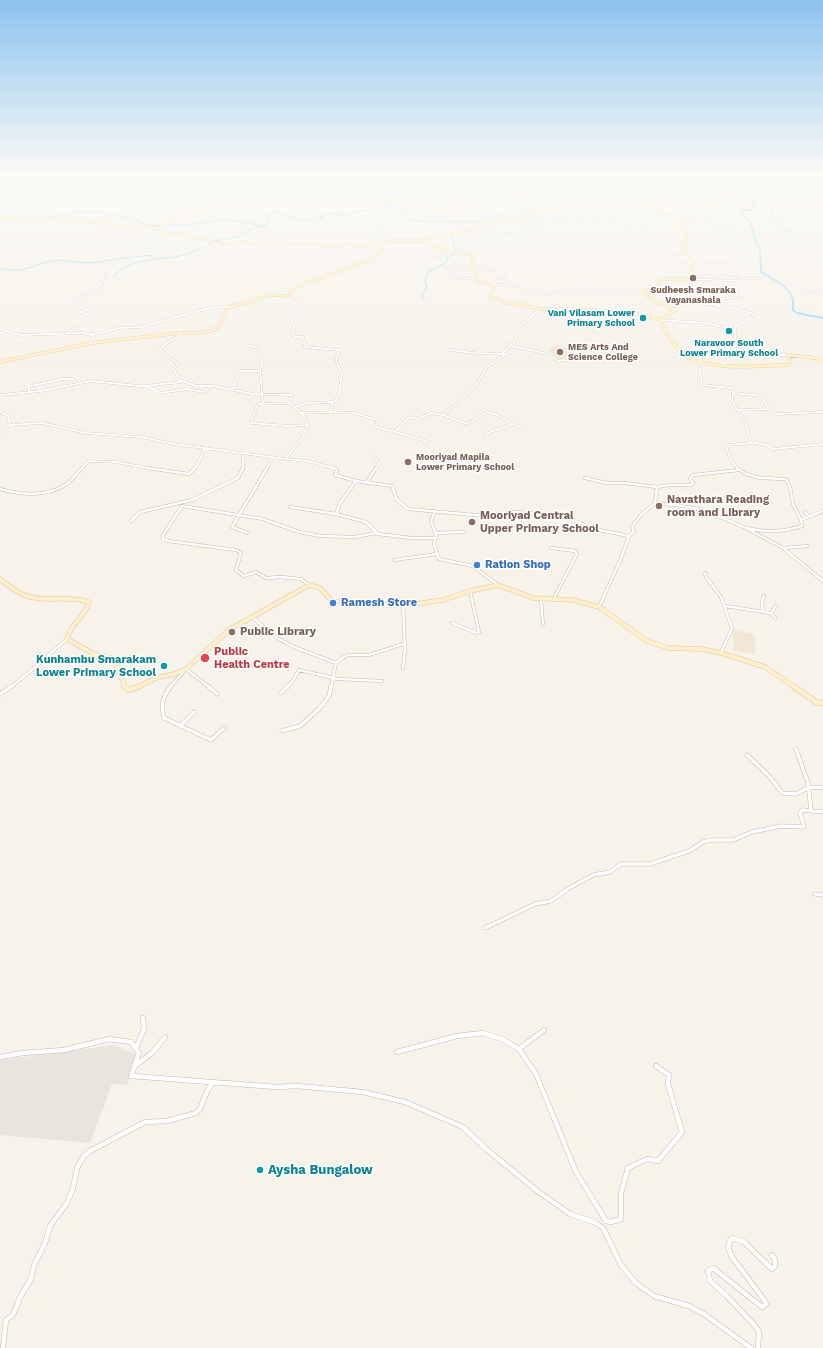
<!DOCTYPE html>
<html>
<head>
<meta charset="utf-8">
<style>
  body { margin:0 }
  canvas { display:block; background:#f7f3eb }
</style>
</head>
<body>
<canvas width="823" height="1348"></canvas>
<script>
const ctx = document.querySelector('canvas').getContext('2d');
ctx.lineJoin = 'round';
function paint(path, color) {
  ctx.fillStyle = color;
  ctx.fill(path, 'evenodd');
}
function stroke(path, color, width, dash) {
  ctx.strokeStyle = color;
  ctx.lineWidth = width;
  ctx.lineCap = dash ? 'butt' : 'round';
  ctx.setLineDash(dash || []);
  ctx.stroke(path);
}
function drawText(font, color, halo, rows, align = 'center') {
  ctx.font = font + ' "Work Sans",sans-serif';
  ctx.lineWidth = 3;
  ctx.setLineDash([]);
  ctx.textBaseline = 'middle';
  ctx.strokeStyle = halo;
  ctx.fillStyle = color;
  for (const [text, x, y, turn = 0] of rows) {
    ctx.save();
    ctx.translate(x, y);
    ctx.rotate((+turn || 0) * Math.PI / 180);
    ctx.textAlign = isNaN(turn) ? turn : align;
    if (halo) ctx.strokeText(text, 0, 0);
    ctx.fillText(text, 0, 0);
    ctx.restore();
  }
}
paint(new Path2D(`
  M114,1045L137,1055L127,1085L112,1084L90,1143L0,1135V1060Z`), '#eae4df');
paint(new Path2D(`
  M559,345L570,350L569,359L561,360L552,354L549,350L550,347Z
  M733,630L754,634L755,654L733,651Z`), '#f1e7d4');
stroke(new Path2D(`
  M774,175L784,188L776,190L775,194L768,197L775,202
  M527,194L548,195L554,189L570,183L591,181L610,182L634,175
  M0,201L35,202L31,208L37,213L36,218
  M777,205L772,212L774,218L792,233
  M47,218L68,213L97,212L128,217L148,226L162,225
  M167,225H188L227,219L262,226L269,223L270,220L267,217L272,215V212C282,211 288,217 297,219C306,221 315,219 324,218L320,216L327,213L350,215L353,212L390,207L407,211L406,214L408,219L418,221L474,222L482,221L510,210L533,209L526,205L519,197L520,196
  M452,235L455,244L453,246L456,249V252
  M215,241L237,237L249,230L267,226
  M157,259C178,258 194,253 212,243
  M0,269L21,270L54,260L89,263L149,255L152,256V259H156
  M113,277C124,264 135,262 151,260
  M424,300L422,296L427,287L425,280L428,272L447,262V257L456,254`), '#a2daf9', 1);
stroke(new Path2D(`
  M753,203L754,196L769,197
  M753,204V210H741V213L750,221L756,243L760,250L761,272C772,279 793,287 793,303`), '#a2daf9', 1.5);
stroke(new Path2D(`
  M793,302V310L797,313L823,318`), '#a2daf9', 2);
const streetFar4 = new Path2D(`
  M349,175L351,177C346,183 339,186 332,186L330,189C359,203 401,192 432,192L437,193L439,197L470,204
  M820,175L823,178
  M521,184L515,191L522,194
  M739,191L740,198
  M0,194H32L65,198L79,196L118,202L120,207L139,212L151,205L172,210H191L193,212
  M254,200L263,193L274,191L289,178
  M814,202L823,209
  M718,205L725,207
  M114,207H120
  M426,211L432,208
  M714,211L716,215L721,218C718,231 724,234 731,245C735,252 735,255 745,256
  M704,213L716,215
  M520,217L539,226
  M812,218L823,222
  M545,219L570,218L577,220L646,225L644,233L635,238
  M691,219L719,224
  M721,227L735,228
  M55,230L63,220
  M496,232L521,231L545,223V219L534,214
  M712,235H722
  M638,237L681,242
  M377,243L376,240L379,228
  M472,254L478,244L490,242L489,236L496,232L494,225L490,222
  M670,254L689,255
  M737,255V268
  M420,259L444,257L443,249
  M691,261L736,262
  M681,262L693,264
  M475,269L504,270
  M451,277L450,276L453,274L448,268L454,266L469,267
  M690,277L714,276L744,278
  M587,278V291
  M689,279L740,281L743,279L762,278
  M448,282L450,277L476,279
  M494,284L510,285L543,294L565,291H642
  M494,284L497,280L507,275
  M803,291L823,293
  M289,296L299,303
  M74,303V298L105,287L103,278L109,271L113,259L120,253L128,251L143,241L151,239L161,231
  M693,303L692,301L740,297L736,286L740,281`);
const streetFar3 = new Path2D(`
  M298,302L302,307L300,313L301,317L295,322L292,335L295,337H303L305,347L339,350L336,360L342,375L338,398L332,403L331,412L300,413
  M692,302L733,308L754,314L750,319L735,327V350L729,356L723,358L724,365
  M675,310L682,304L693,303
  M660,320L705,323L734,329
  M0,329L20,335L84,333L94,336L90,344
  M67,333L81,324L82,320L80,317L92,312L76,305L74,302
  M182,333L159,349L178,364L174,369L179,380L196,386H213L253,394L292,395L290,403L305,417L308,425L302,438L286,459L308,461L336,469
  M90,334L102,333L119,328L141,327L209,308L229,307
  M249,346L256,347L262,362L260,371L263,403
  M512,346L548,354L558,361L565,360
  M502,354L515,341L518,328L540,309
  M698,355L701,361L699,363L702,385L731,388L733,393L732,401L745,422L751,443L728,445L726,447L731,461L739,469
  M767,355H788
  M145,386L181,382
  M232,390L240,371H260
  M29,392V387L31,386L63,379H73L77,384
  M733,393L762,396L768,409L777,414L823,412
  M0,395L41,391L91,381L149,387L160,393L187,389L204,392L212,386
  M290,403L258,404L251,423L287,426L308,425
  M294,407L307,403L332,402
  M738,410L768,409
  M0,412L8,416L10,425L42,423L86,433L141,437L174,444L286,459
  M331,412L354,413L374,419L377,420L376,427L395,432L409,417L418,419L431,413L443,415L460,401L477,383L487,367L506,354L475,353L450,350
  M443,415L467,424L487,412L497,415L524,430
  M395,432L429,442
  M0,433L10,425
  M485,434L513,424
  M751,442L766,445L774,449L823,444
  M375,457L379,463L376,469
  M81,469L89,461L116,462L152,469
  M194,469C201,463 200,455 205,448
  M243,469V453
  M266,469L273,458`);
const streetFar2 = new Path2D(`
  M147,468L189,474L195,468
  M335,468L337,470L335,475L356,481L392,486L397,500L408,509L486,516L516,512L560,515L594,529L629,536L634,531L632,527L640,516L655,503C670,505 687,505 701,510C715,514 728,520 741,526C761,533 783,532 802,526L801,520
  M737,468L746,474L760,478L786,479L790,487L793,504L801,520L823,511
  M585,478L607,483H625L657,487L670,485H691L693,483L690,479L693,475L739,470
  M356,481L340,503L336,514L366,522L378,534L411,538H435
  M366,483L376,468
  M0,489C21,495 47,497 67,484C72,480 77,473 82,468
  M655,503L657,487
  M290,507L336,514
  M435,511L431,521L436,535L434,544L439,559L473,566L498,585
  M805,512L810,517
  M131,521L140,512L192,500L238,478L243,468
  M744,527L783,548L823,581
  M248,533L232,527L267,468
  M435,533L464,532
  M551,548L575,551L577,554L554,598
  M783,548L807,546
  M394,560L437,554
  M705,573L706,577L721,597L732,628L721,653
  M309,585L301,579L281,577L266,578L256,572L244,576L236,570L241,553L236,550L168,541L163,539V535L182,506L263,519L299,532L321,536L355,537L376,533
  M541,599L543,624
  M403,604L405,649L403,668
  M725,606L771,613L775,618
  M599,607L620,561L629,536
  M763,612L762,602L764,596
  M771,613L776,606
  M252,617L277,638L294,647L336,663
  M452,623L476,633L479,632L470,591
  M11,687L26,675L67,639
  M170,687L186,669L209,687
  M287,687L292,682L299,670L338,679L382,681
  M331,687L336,663L342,658L348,655H369L403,644`);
const streetFar1 = new Path2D(`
  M171,686C162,697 161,705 164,718L211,740L224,728
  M208,686L217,694
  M281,693L288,686
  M0,694L12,686
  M180,726L194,712
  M282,731L300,726L319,709L329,696L331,686
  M796,749L808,783L811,810
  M747,755L770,777L782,793L796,794L809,787L823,788
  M815,894L823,895
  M485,928L535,904L551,901L566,890L593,875L610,872L621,864H650L689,851L703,842L711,840H733L752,832L781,826L804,827L800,813L802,810L823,812`);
const street = new Path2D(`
  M136,1048L144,1029L143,1018
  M519,1049L544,1030
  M397,1052L457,1036L483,1033L502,1039L519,1049L536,1074L576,1172L606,1221L611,1222L621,1219V1193L628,1168L647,1159L658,1161L682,1132L668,1084L669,1075L656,1066
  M0,1057L23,1053L64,1050L109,1039L131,1042L139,1053L131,1076L277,1087L297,1086L363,1092L405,1102L463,1127L486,1149L540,1193L570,1214L594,1222L603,1228L621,1265L636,1283L654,1296L689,1306L704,1314L751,1348
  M136,1065L152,1053L165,1037
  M3,1348L6,1320L13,1315L20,1297L31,1279L34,1265L45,1243L50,1226L67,1203L73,1188L77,1168L84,1156L90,1151L145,1122L167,1121L196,1113L200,1109L208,1089L214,1082
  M758,1348L759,1332L756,1327L726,1295L710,1281L708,1271L713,1268L762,1307L766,1304L765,1301L732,1257C729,1250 726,1245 732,1238L744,1242L772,1269L775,1266V1260L772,1255`);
const secondaryFar3 = new Path2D(`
  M652,204L665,214L691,219L683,226L687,238L685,242L680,243L689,255L688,259L693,264L690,279H661L658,287L641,292L659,303
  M0,217L85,221L121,226L160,228V231L162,232L184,235L228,245L242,242L259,244L272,238L288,245L302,243L338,246L343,244L364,246L394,241H425L434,236L460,233L469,230L474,226L534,214L549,209L602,206L625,207L674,201L718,205L721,197L743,198L746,202L773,204L823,201
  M160,228L172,220L188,213L220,207H236L254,200L275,203L328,205L356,201H402C407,204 412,202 417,204C444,211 455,215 478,198L499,201L527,193L529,188L584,175
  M425,241L428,245L457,253L474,255L470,268L476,269V277L478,282L495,285L490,297L509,303
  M247,303L269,295L290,296V292L299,286L368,261L382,250L385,242`);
const secondaryFar2 = new Path2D(`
  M505,302L542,309L594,310L645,316L660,320C666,332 672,344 682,353C705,372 759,366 787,365L790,363L788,355L816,358L823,361
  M657,302L675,310L660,320
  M0,362L91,343L179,333H199L215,330L221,323L223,316L229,307L251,302`);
const secondaryFar1 = new Path2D(`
  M0,579C9,586 18,594 30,597C49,602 69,595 89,602C85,617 70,624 67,639L96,655L111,658L118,668L125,687
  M138,687L156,678L174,674L186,669L229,630L309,585L320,588L332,601L389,605L422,603L443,600L470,591L498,585L533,598L573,600L599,607L647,641L668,648L701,649L721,653L765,667L795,687`);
const secondary = new Path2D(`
  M124,686L129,690L140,686
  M793,686L816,702L823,703`);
stroke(streetFar4, '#c4baac', 2);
stroke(streetFar3, '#c4baac', 2.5);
stroke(streetFar2, '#c4baac', 3.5);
stroke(streetFar1, '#c4baac', 4.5);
stroke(street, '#c4baac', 5.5);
stroke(secondaryFar3, '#dcc696', 3);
stroke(secondaryFar2, '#dcc696', 3.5);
stroke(secondaryFar1, '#dcc696', 5);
stroke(secondary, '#dcc696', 6);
stroke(streetFar4, '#fff', 1.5);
stroke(streetFar3, '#fff', 2);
stroke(streetFar2, '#fff', 2.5);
stroke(streetFar1, '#fff', 3.5);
stroke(street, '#fff', 4.5);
stroke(secondaryFar3, '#fff0cd', 2.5);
stroke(secondaryFar2, '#fff0cd', 3);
stroke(secondaryFar1, '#fff0cd', 4);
stroke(secondary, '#fff0cd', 5);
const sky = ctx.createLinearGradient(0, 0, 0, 364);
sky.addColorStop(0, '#8cc3ef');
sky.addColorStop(0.48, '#fbfaf6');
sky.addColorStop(1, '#fbfaf600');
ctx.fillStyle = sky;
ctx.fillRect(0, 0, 823, 364);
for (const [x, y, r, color] of [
  [693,278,4,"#8d6e63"],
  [643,318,4,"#0f9aa8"],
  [729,331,4,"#0f9aa8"],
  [560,352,4,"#8d6e63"],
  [408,462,4,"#8d6e63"],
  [659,506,4,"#8d6e63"],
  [472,522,4,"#8d6e63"],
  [477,565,4,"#3f7fe0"],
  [333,603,4,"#3f7fe0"],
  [232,632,4,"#8d6e63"],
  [205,658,5,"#e0444e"],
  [164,666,4,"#0f9aa8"],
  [260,1170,4,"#0f9aa8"]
]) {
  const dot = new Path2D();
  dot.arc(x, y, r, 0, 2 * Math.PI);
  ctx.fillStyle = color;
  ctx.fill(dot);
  stroke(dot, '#fff', 1.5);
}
drawText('bold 9px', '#785e54', '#fff', [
  ["Sudheesh Smaraka",693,290,"center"],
  ["Vayanashala",693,300,"center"],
  ["MES Arts And",568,347],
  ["Science College",568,357],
  ["Mooriyad Mapila",416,457],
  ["Lower Primary School",416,467]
], 'left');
drawText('bold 9px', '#0d838f', '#fff', [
  ["Vani Vilasam Lower",635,313],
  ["Primary School",635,323],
  ["Naravoor South",729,343,"center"],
  ["Lower Primary School",729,353,"center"]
], 'right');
drawText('bold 11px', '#785e54', '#fff', [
  ["Navathara Reading",667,500],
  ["room and Library",667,513],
  ["Mooriyad Central",480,516],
  ["Upper Primary School",480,529],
  ["Public Library",240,632]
], 'left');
drawText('bold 11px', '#366cbe', '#fff', [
  ["Ration Shop",485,565],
  ["Ramesh Store",341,603]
], 'left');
drawText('bold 11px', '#be3a42', '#fff', [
  ["Public",214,652],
  ["Health Centre",214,665]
], 'left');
drawText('bold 11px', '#0d838f', '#fff', [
  ["Kunhambu Smarakam",156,660],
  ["Lower Primary School",156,673]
], 'right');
drawText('bold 13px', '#0d838f', '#fff', [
  ["Aysha Bungalow",268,1170]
], 'left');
</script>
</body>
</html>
